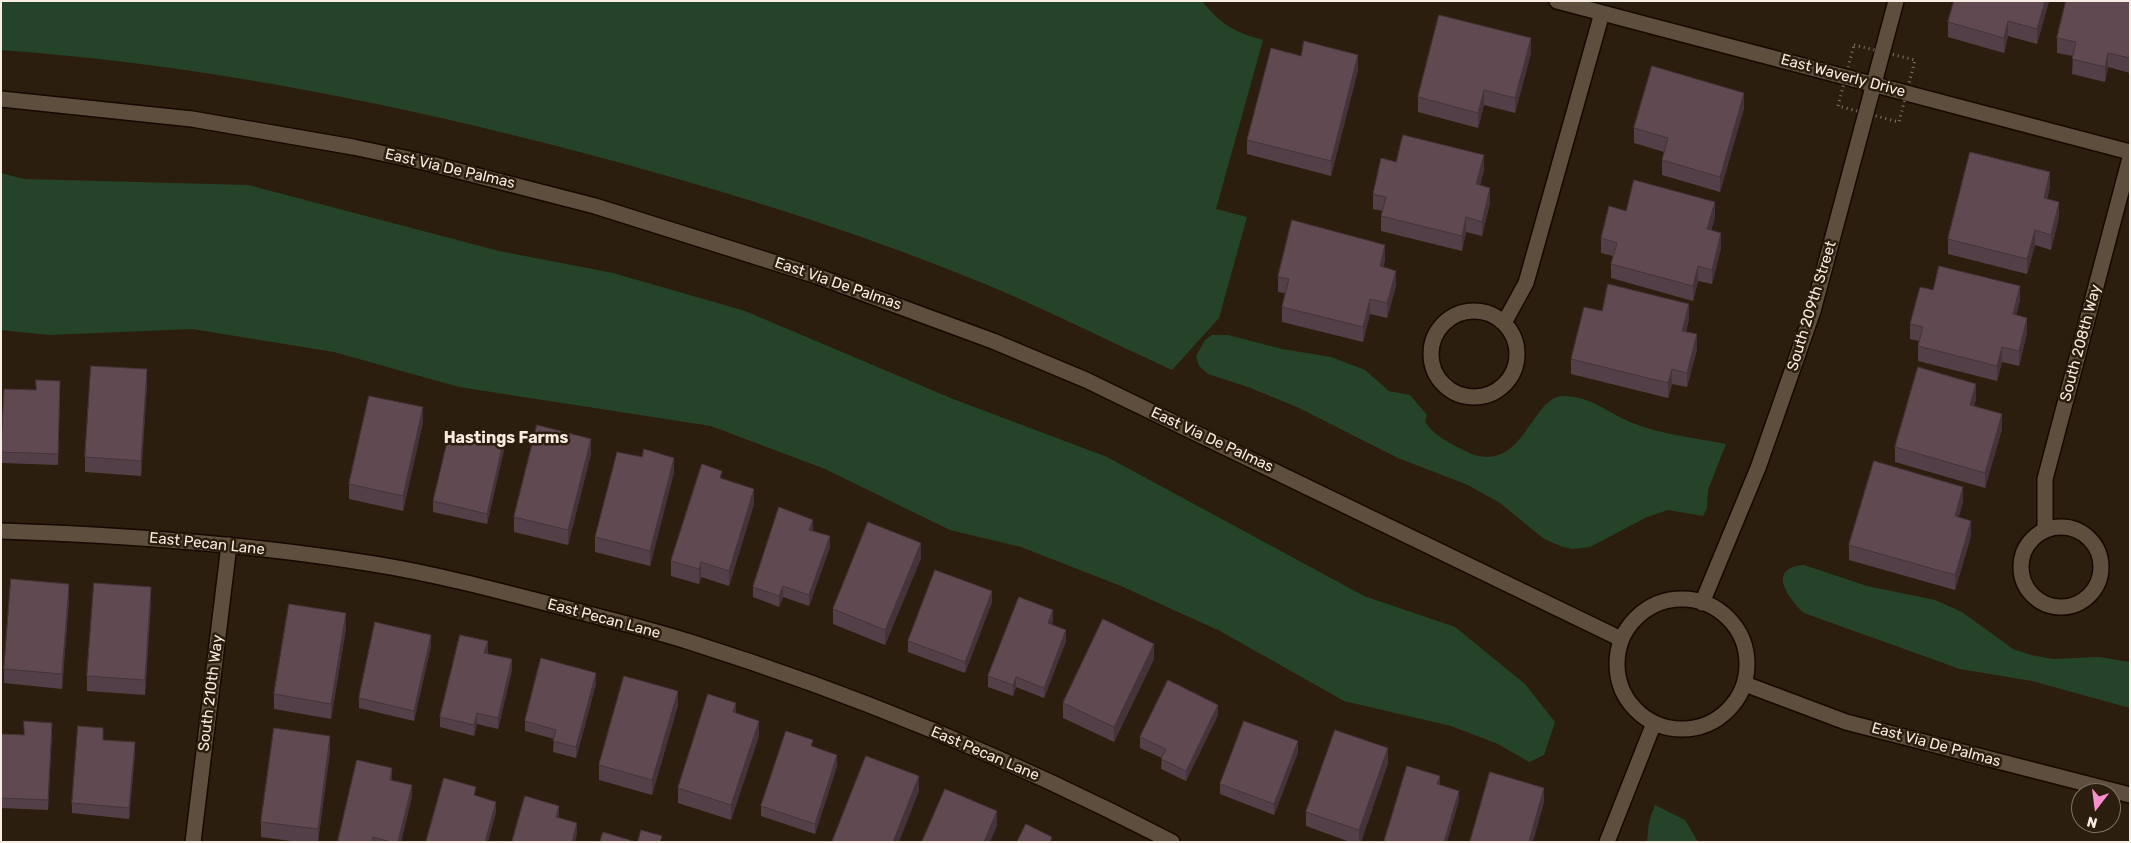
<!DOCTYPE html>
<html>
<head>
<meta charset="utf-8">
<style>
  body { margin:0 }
  #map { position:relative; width:2131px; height:843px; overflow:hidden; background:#2c1e0e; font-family:Rubik,sans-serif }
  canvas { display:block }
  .frame { position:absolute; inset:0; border:2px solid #f7ede3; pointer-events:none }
  .north { position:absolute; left:2071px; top:783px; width:50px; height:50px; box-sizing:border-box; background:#2c1e0e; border:1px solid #7d7163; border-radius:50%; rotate:195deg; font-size:14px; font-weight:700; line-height:20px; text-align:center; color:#f7ede3 }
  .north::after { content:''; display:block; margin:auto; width:18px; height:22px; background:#f890cb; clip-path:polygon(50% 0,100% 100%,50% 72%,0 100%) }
</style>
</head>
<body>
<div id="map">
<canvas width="2131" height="843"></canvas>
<div class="frame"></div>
<div class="north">N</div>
</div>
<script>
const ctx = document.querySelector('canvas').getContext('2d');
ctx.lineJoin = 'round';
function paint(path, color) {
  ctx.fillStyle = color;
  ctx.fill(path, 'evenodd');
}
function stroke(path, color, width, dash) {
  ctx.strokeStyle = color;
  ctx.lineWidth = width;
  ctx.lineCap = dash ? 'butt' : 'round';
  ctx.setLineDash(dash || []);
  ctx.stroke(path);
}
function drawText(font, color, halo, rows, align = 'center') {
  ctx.font = font + ' Rubik,sans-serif';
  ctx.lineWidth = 5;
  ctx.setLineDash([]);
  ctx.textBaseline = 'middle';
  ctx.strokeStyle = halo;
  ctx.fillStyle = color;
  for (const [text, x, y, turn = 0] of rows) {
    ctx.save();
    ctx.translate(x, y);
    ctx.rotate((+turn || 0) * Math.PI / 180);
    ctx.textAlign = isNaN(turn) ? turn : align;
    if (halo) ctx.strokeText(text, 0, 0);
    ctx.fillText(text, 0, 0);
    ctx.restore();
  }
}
paint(new Path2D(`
  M1,1H1202C1221,25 1234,32 1263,40L1216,209L1247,217L1219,318L1172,370C1102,338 1032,302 960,274C825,220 685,179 545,143C367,98 185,63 1,50Z
  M1,173L24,179L248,185L499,251L613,273L745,311L953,399L1107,457L1364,596L1455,627L1525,684L1555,722L1544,755L1529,762L1498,744L1451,726L1344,701L1220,631L1121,586L1021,547L950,530L825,469L711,426L459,387L334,352L192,329L49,335L1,330Z
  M1212,335H1228L1282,349L1331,357L1365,370L1389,391L1410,395L1427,415L1425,422C1434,435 1447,442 1461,449C1523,483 1529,397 1563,396C1590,396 1607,412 1630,422C1659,434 1695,438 1726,444L1708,490L1707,508L1703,516L1668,510L1647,517L1590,547L1573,549L1563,547L1544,539L1500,503L1468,485L1398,458L1297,407L1248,387L1208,374L1199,366L1196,356L1205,340Z
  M1804,565L1867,586L1935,600L1962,612L2013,649L2031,655L2053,659L2099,657L2130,662V708L2032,681L1960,669L1804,613C1788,598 1766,568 1804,565Z
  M1655,805L1685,820L1698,842H1647L1649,822Z`), '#254329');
const minor = new Path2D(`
  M1557,1L2130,152
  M1,99L192,119L353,147L428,163L595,206L814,275L993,341L1086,380L1621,639
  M1431 354a43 43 0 1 1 86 0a43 43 0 1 1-86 0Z
  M1504,323L1526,283L1602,13
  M2021 567a40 40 0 1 1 80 0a40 40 0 1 1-80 0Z
  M2045,530V479L2130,158
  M1,531C126,535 251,544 374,564C442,575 511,594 577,611C615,621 653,630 690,642C855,694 1018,762 1172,842
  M1617 664a65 65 0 1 1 130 0a65 65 0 1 1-130 0Z
  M1702,603L1758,468L1813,311L1896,1
  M1745,684L1846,722L2130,795
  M193,842L229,545
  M1607,842L1654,723`);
stroke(minor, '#140800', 18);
stroke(new Path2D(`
  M1854,45L1915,60L1899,122L1838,106Z`), '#84786b', 3, [1, 4]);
stroke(minor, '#5e4e3d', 15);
paint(new Path2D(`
  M2049,1L2037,44L2008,36L2004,53L1948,37V22Z
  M2130,1V73L2108,67L2105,82L2072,74L2073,56L2057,53V38Z
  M1531,53L1515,113L1484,105L1478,128L1418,112V97Z
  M1301,56L1358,70L1331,176L1247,154V140Z
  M1744,108L1720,192L1662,175V160L1664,152L1634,143V128Z
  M1396,162L1484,170L1480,185L1490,203L1482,236L1466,232L1462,251L1381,231V216L1383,211L1373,209V194Z
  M2050,187L2047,199L2059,217L2051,250L2035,245L2027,274L1948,254V239Z
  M1626,211L1715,217L1711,231L1721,248L1712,284L1698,281L1693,301L1611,278V264L1613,256L1601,253V238Z
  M1385,260L1383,267L1396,286L1387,318L1370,314L1363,342L1282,322V307L1285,293L1278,292V277Z
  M1933,290L2020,300L2016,315L2027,333L2019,366L2002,362L1997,381L1918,361V346L1919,341L1910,339V324Z
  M1602,311L1689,319L1686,332L1697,349L1687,387L1672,384L1668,398L1571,374V359Z
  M147,384L141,476L85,472V457Z
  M36,390L60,391L58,465L1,463V452Z
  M1976,399L1974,406L2002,429L1985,488L1895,462V447Z
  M423,422L403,511L349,499V484Z
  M504,450L487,524L433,512V501Z
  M591,454L568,545L514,532V517Z
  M674,472L650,566L595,552V537Z
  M722,479L754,504L729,586L701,577L699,584L671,576V561Z
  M1963,502L1958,517L1971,536L1955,590L1849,560V545Z
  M813,530L812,531L830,547L809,606L783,597L779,607L753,597V587Z
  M921,558L885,645L833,624V609Z
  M69,599L62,689L4,683V669Z
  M151,602L145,695L87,691V676Z
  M992,602L965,673L908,652V641Z
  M1053,620L1052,625L1066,641L1044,698L1016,687L1013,696L988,687V676Z
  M346,628L331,719L274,709V694Z
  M431,646L414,721L359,708V698Z
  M488,652L487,653L512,670L498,729L477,724L474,736L440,727V717Z
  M1154,659L1114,742L1063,718V703Z
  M596,684L576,758L553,752L554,739L525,731V721Z
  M678,705L652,795L599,780V765Z
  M1218,715L1186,781L1161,769L1162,758L1140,748V737Z
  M52,733L48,810L1,808V734L24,735Z
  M759,736L731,820L678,803V788Z
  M103,740L135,753L129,819L72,813V803Z
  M813,747L837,766L815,834L761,816V806Z
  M330,751L318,842H298L261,837V822Z
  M1298,752L1274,815L1220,794V784Z
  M357,760L392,779V780L412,796L401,842H338Z
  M1388,763L1361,842H1350L1306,826V812Z`), '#533f47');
paint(new Path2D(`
  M2045,1H2049L2037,44V29Z
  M2008,21V36L2004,53V38Z
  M1531,38V53L1515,113V98Z
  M2108,53V67L2105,82V67Z
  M1358,55V70L1331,176V161Z
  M1484,90V105L1478,128V113Z
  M1744,93V108L1720,192V177Z
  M1484,155V170L1476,199V184Z
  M2050,172V187L2044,213V198Z
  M1490,188V203L1482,236V222Z
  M1715,202V217L1707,244V229Z
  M2059,202V217L2051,250V235Z
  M1466,217V232L1462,251V236Z
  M2035,230V245L2027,274V259Z
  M1721,233V248L1712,284V270Z
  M1385,245V260L1380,281V266Z
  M1698,266V281L1693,301V286Z
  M1396,271V286L1387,318V303Z
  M2020,286V300L2013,329V314Z
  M1370,299V314L1363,342V327Z
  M1689,304V319L1682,346V331Z
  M2027,318V333L2019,366V351Z
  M1697,334V349L1687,387V373Z
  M2002,347V362L1997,381V366Z
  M147,369V384L141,476V461Z
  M1672,369V384L1668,398V383Z
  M1976,384V399L1970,420V405Z
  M423,407V422L403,511V496Z
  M2002,414V429L1985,488V473Z
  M504,439V450L487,524V514Z
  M591,439V454L568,545V530Z
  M674,458V472L650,566V551Z
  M1963,487V502L1955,531V516Z
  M754,489V504L729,586V571Z
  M813,520V530L809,540V530Z
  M1971,521V536L1955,590V575Z
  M830,536V547L809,606V595Z
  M921,543V558L885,645V630Z
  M701,562V577L699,584V569Z
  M69,584V599L62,689V674Z
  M783,586V597L779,607V596Z
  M151,587V602L145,695V680Z
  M992,591V602L965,673V662Z
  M1053,610V620L1048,634V623Z
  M346,613V628L331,719V704Z
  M1066,630V641L1044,698V688Z
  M431,635V646L414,721V711Z
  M488,641V652L484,663V653Z
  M1154,644V659L1114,742V727Z
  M512,659V670L498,729V718Z
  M596,673V684L576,758V747Z
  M1016,677V687L1013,696V685Z
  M678,691V705L652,795V780Z
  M736,703V718L733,712Z
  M1218,705V715L1186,781V771Z
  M477,713V724L474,736V725Z
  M759,721V736L731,820V805Z
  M52,723V733L48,810V800Z
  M330,736V751L318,842V829Z
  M1298,741V752L1274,815V804Z
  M135,742V753L129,819V808Z
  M1388,748V763L1361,842H1359V830Z
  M837,755V766L815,834V824Z
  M392,768V779L390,790V780Z
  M919,776V791L899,842H893Z
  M1440,776V786L1437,784Z
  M412,785V796L401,842H398Z
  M1544,788V803L1533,842H1529Z
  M1459,791V801L1447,842H1444Z
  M496,802V813L488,842H485Z
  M559,806V816L556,827V817Z
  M997,811V826L990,842H984Z
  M577,823V834L575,842H572Z`), '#443339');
const building = new Path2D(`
  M1954,1H2045L2037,29L2008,21L2004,38L1948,22Z
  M2066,1H2130V58L2108,53L2105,67L2072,59L2076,42L2057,38Z
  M1439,15L1531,38L1515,98L1484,90L1478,113L1418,97Z
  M1304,41L1358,55L1331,161L1247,140L1271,48L1301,56Z
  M1652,66L1744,93L1720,177L1662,160L1668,138L1634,128Z
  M1403,135L1484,155L1476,184L1490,188L1482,222L1466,217L1462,236L1381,216L1386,197L1373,194L1381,158L1396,162Z
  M1970,152L2050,172L2044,198L2059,202L2051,235L2035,230L2027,259L1948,239Z
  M1634,180L1715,202L1707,229L1721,233L1712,270L1698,266L1693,286L1611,264L1617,243L1601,238L1609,206L1626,211Z
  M1292,220L1385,245L1380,266L1396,271L1387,303L1370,299L1363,327L1282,307L1289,279L1278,277Z
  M1939,266L2020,286L2013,314L2027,318L2019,351L2002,347L1997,366L1918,346L1923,327L1910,324L1920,287L1933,290Z
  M1608,284L1689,304L1682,331L1697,334L1687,373L1672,369L1668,383L1571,359L1584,307L1602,311Z
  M91,366L147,369L141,461L85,457Z
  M1918,367L1976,384L1970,405L2002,414L1985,473L1895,447Z
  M36,380L60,381L58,454L1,452L4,389L36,390Z
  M369,396L423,407L403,496L349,484Z
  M537,425L591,439L568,530L514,517Z
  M477,433L504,439L487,514L433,501L448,438L474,443Z
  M644,449L674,458L650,551L595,537L617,452L642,457Z
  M1874,461L1963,487L1955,516L1971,521L1955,575L1849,545Z
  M702,464L722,471L720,478L754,489L729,571L701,562L699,569L671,561Z
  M779,507L813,520L809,530L830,536L809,595L783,586L779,596L753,587Z
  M868,522L921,543L885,630L833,609Z
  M935,570L992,591L965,662L908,641Z
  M11,579L69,584L62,674L4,669Z
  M94,583L151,587L145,680L87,676Z
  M1019,597L1053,610L1048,623L1066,630L1044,688L1016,677L1013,685L988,676Z
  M289,604L346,613L331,704L274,694Z
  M1103,619L1154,644L1114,727L1063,703Z
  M375,622L431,635L414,711L359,698Z
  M460,635L488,641L484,653L512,659L498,718L477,713L474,725L440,717Z
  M541,658L596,673L576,747L553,741L556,730L525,721Z
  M624,676L678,691L652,780L599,765Z
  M1168,680L1218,705L1186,771L1161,759L1166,749L1140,737Z
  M708,694L736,703L733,712L759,721L731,805L678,788Z
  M24,721L52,723L48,800L1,798V734L24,735Z
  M1244,721L1298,741L1274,804L1220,784Z
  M78,726L103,728V740L135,742L129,808L72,803Z
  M274,728L330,736L318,829L261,822Z
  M1335,730L1388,748L1359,830L1306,812Z
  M786,731L813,740L811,746L837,755L815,824L761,806Z
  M866,756L919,776L893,842H832Z
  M357,760L392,768L390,780L412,785L398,842H391L373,837L372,842H342L338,841Z
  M1407,766L1440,776L1437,784L1459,791L1444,842H1384Z
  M1490,772L1544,788L1529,842H1470Z
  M444,778L476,787L474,795L496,802L485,842H426Z
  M945,789L997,811L984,842H922Z
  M525,796L559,806L556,817L577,823L572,842H512Z
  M1026,824L1052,837L1050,842H1017Z
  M641,830L662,836L660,842H638Z
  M603,832L636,842H600Z`);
paint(building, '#614952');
stroke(building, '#443339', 1);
drawText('15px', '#f7ede3', '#2c1e0e', [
  ["East Waverly Drive",1843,76,15],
  ["East Via De Palmas",450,169,13],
  ["East Via De Palmas",838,284,19],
  ["South 209th Street",1812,306,-73],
  ["South 208th Way",2081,343,-75],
  ["East Via De Palmas",1212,440,25],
  ["East Pecan Lane",207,544,6],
  ["East Pecan Lane",604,619,15],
  ["South 210th Way",211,693,-83],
  ["East Via De Palmas",1936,745,15],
  ["East Pecan Lane",985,754,23]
]);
drawText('bold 16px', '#f7ede3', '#2c1e0e', [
  ["Hastings Farms",506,438]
]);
</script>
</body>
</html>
